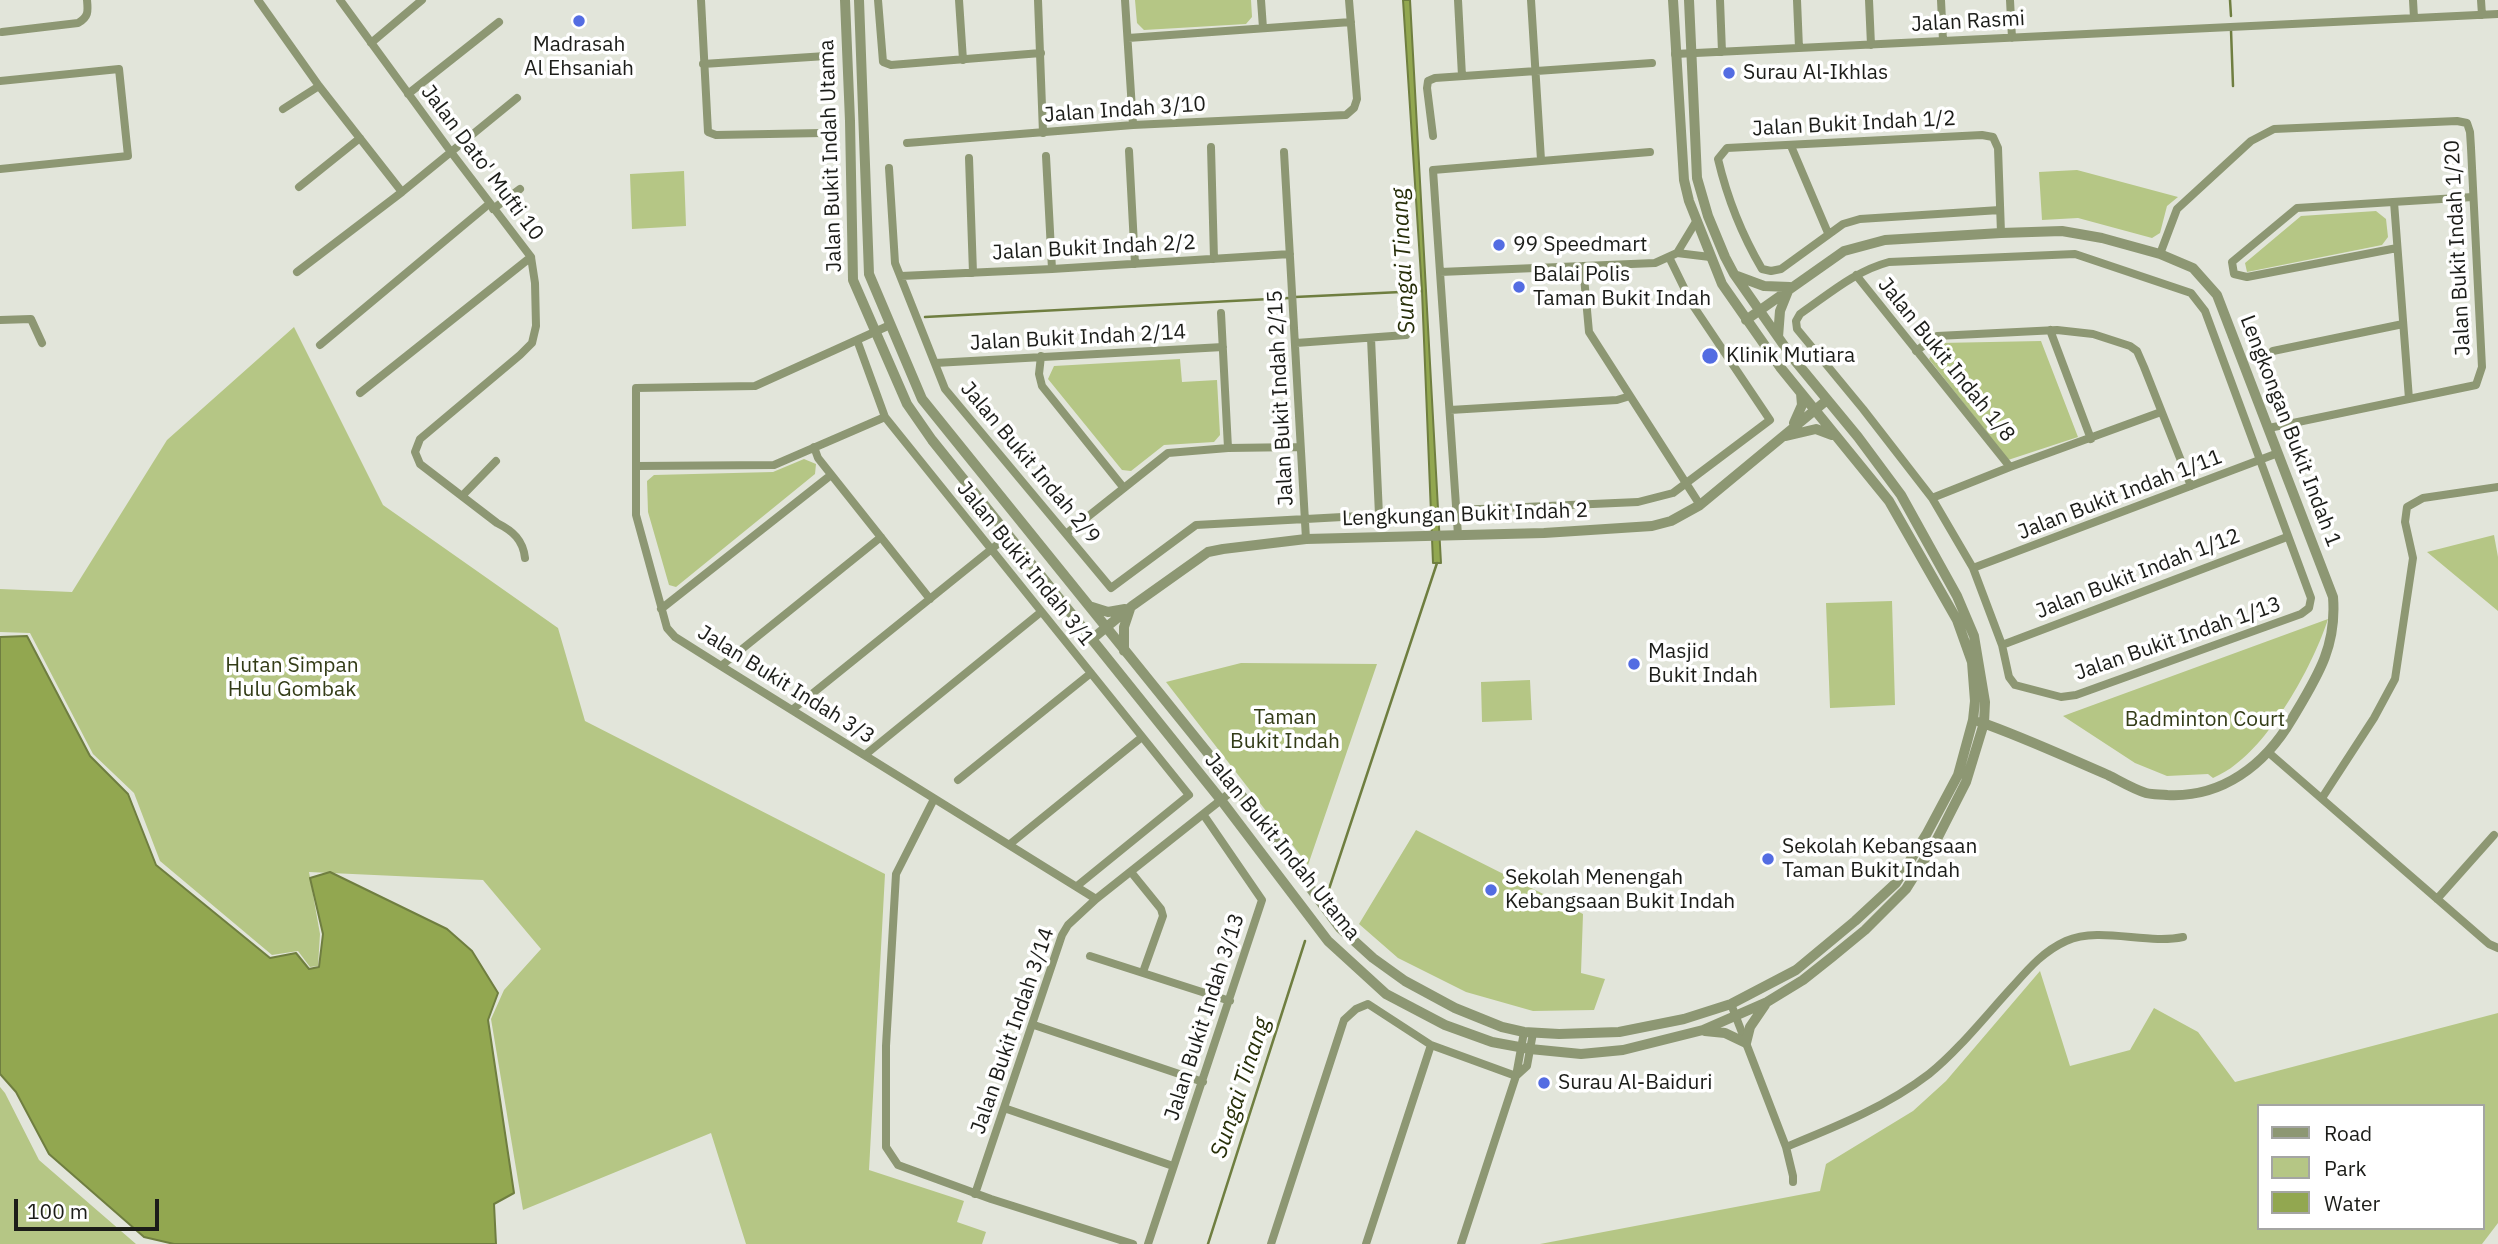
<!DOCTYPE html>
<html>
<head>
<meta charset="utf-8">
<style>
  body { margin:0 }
  #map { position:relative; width:2498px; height:1244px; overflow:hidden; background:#e2e5da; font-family:"IBM Plex Sans",sans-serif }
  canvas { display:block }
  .legend { position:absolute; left:2257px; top:1104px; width:228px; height:126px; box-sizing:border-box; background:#fff; border:2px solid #a4a5a3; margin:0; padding:9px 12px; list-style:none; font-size:21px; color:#1c1d19 }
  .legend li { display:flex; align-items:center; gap:14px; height:35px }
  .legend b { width:35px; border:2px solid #a4a5a3 }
  .scale { position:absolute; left:14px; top:1199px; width:145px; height:32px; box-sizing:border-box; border:4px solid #1c1d19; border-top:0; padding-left:9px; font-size:21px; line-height:24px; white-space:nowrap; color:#1c1d19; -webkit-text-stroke:5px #fff; paint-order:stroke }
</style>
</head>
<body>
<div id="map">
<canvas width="2498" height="1244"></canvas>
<ul class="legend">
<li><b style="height:9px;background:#8d9773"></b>Road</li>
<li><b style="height:19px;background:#b5c685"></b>Park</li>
<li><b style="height:19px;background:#92a750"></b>Water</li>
</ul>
<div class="scale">100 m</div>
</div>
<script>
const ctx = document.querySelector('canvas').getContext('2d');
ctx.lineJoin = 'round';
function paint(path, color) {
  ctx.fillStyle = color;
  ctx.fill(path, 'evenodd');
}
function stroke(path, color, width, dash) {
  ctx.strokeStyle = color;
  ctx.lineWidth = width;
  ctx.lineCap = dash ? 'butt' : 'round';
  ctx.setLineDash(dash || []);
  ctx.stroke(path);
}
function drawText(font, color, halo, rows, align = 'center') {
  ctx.font = font + ' "IBM Plex Sans",sans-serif';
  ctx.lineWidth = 7;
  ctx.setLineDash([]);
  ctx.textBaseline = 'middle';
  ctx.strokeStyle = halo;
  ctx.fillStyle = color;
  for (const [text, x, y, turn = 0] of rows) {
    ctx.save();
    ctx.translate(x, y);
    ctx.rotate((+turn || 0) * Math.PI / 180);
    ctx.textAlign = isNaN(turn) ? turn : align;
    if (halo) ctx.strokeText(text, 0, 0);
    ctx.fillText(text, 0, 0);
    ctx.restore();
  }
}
paint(new Path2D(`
  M1135,0H1251L1252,17L1246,24L1144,30L1137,23Z
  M2077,170L2178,197L2167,206L2160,233L2152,238L2078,218L2042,220L2039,172Z
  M684,171L686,226L632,229L630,174Z
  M2376,211L2386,219L2388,237L2382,245L2247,272L2245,263L2301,216Z
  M294,327L383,505L558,628L585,721L885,874L869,1170L964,1201L957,1222L986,1232L982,1244H746L711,1133L523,1210L491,1019L504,990L541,949L483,880L309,872L320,934L318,966L310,967L298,951L272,955L160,861L134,793L93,754L30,633L0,632V589L72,592L167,440Z
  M2041,341L2078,437L2008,460L1929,359L1940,343Z
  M1180,359L1182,382L1217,380L1220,435L1214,442L1164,445L1131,471L1122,470L1048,379L1054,366Z
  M804,459L816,464L815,474L676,587L669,585L648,512L647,481L654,475L773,472Z
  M2494,535L2498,557V611L2427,552Z
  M1892,601L1895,705L1830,708L1826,603Z
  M2328,619C2314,663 2274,736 2236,764C2229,770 2221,774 2213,778L2208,774L2167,776L2135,763L2063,716Z
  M1241,663L1377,664L1308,865L1166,682Z
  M1530,680L1532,720L1482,722L1481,682Z
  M1416,830L1583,914L1581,973L1605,979L1594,1010L1533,1011L1466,992L1398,958L1359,924Z
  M2040,971L2070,1066L2130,1050L2154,1008L2198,1032L2235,1082L2498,1013V1223L2482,1244H1540L1820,1191L1826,1164L1913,1111L1946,1081ZM2258,1106H2482V1228H2258Z
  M0,1087L5,1093L39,1160L136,1244H0Z`), '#b5c685');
const water = new Path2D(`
  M1403,0H1410L1441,563H1433L1422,291Z
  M27,636L90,756L128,794L156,865L270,958L296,953L309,969L319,967L323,934L310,878L330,872L447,929L472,951L498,993L488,1020L514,1193L494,1204L496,1244H174L144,1237L49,1154L16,1092L0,1074V637Z`);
paint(water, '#92a750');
stroke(water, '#6f7e40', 2);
stroke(new Path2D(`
  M2230,0L2231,16
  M2231,30L2233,86
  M1295,297L1422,291
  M925,317L1289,298
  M1325,901L1437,563
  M1208,1244L1305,941`), '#6f7e40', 2.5);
stroke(new Path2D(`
  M258,0L319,86L402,192
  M340,0L451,152L531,257L535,283L536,326L532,343L520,355L420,439L415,452L420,464L497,523C513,531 523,540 525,558
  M701,0L708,132L716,135L822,133
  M878,0L883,62L891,65L1041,53
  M959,0L963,60
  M1038,0L1043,133
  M1125,0L1133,125
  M1261,0L1263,28
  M1458,0L1462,76
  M1531,0L1541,160
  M1720,0L1722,52
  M1797,0L1799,48
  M1869,0L1871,45
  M1941,0L1943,41
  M2010,0L2012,38
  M2413,0L2414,18
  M2481,0L2482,15
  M2,32L78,23C89,17 88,11 87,0
  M1128,38L1351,22
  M371,43L422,0
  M1675,54L2498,14
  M703,64L826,56
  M0,81L119,69L128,156L0,169
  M408,94L499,22
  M283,109L319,86
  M1433,136L1427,88L1428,81L1435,78L1652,63
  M907,143L1133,125L1346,115L1354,108L1357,99L1349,0
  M1791,146L1828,233
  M1211,147L1214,259
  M1129,151L1135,264
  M1284,152L1306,539
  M1046,156L1052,269
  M969,158L973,273
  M889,168L895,263L945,389L1111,588L1196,525L1379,515L1371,338
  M299,187L360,138
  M2394,202L2409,399
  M493,209L520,189
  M2000,210L1860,219L1843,224L1781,269L1771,271L1762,269C1742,235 1727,197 1718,159L1727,148L1982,135L1993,137L1998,148L2001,233
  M2397,248L2247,277L2234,274L2232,262L2297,208L2473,197
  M1677,253L1710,257
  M2075,254L2191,293L2205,311L2311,598L2309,608L2301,614L2076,695L2061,697L2015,685L2009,677L2002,645L1973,568L1932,498L1863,409L1797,329L1796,321L1800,314C1829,294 1855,271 1889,262Z
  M2160,254L2177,209L2251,141L2274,129L2457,121L2467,123L2470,132L2471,148L2482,367L2476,385L2269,428
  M1583,266L1589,332L1700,505
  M297,272L402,192L517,98
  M1440,272L1655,263L1677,253L1697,220
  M1856,275L2010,467
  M901,276L1052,269L1290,254
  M1221,313L1228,448
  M0,320L31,319L42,343
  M890,325L755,386L636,388V515L667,628L675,637L721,666L1096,899
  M2050,330L2091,439
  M857,340L885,417L1189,795L1077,886
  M1296,343L1406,335
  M320,345L489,204
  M1916,351L1937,336L2057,330L2093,334L2130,346L2137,351L2144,367L2191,486
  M2273,351L2403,324
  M1041,356L1039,374L1042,386L1123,487
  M935,363L1223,347
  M360,393L531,257
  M1450,410L1617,400L1630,396
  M814,447L818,458L930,599
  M636,466L774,465L885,417
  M462,496L496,461
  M1932,498L2010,467L2161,412
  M1457,510L1638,502L1673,493L1770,420L1692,304L1669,257
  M1066,534L1168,453L1228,448L1300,447
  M1458,535L1433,170L1650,152
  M1973,568L2278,453
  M661,609L831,475
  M2002,645L2287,537
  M721,666L881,537
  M792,710L1009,535
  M2268,752L2489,944L2498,948
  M865,755L1041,612
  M958,780L1091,673
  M2322,798L2374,718L2395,679L2413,558L2405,522L2407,507L2423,498L2498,487
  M934,799L896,874L886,1046V1147L898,1165L991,1199L1133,1244
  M1010,844L1142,737
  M1131,872L1161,909L1163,916L1143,972
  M2437,899L2494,835
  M1090,956L1230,1001
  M1731,1004L1786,1147L1793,1176V1182
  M1034,1025L1203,1082
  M1516,1076L1527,1066L1533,1033
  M1004,1108L1173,1166
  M1786,1147C1835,1127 1886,1107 1929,1074C1958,1051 1988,1013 2014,985C2030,967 2044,951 2066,941C2100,926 2147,945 2183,937
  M975,1194L1062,935L1068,925L1096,899L1236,788
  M1148,1244L1262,900L1203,814
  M1271,1244L1344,1020L1356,1009L1368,1004L1431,1045L1516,1076
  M1366,1244L1431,1045
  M1461,1244L1516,1076L1524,1032`), '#8d9773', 8);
stroke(new Path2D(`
  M845,0L850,121L853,280L907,404L932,440L1221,800L1328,941L1386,994L1445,1025L1492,1042L1530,1049L1581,1054L1623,1050L1703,1030L1767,1002L1803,980L1832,957L1865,930L1906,889L1936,841L1966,782L1984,723L1985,702L1974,636L1957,596L1901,495L1858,437L1792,357L1734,274L1725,257L1708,216L1697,178L1689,0
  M859,0L869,274L922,399L1236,788L1340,928L1373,958L1405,981L1455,1008L1502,1027L1524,1032L1559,1034L1619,1032L1684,1019L1731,1004L1796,970L1855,921L1896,883L1926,835L1958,775L1973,720L1975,701L1972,662L1957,620L1889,501L1780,367L1722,284L1689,201L1684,180L1673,0
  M1737,276L1764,286L1790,287
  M1746,320L1844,251L1885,240L2001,233L2062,231L2102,238L2160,254L2193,268L2217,295L2333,597C2337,647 2317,677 2292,719C2265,765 2222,798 2167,795C2161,794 2153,795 2146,793C2133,789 2120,781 2108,775C2066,757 2023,737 1980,722
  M1778,337L1780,311L1788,291
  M1794,423L1802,405L1801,393
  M1786,436L1816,429L1832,435
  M1089,606L1108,612L1125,609
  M1092,639L1132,606L1208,552L1223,549L1306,539L1544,533L1652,526L1671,521L1700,505L1827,400
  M1124,651V627L1130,609
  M1705,1031L1725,1033L1746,1043L1750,1027L1765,1005`), '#8d9773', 10);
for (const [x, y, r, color] of [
  [579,21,7,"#536ce2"],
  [1729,73,7,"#536ce2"],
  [1499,245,7,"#536ce2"],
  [1519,287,7,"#536ce2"],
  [1710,356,9,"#536ce2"],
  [1634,664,7,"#536ce2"],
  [1768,859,7,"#536ce2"],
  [1491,890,7,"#536ce2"],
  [1544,1083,7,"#536ce2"]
]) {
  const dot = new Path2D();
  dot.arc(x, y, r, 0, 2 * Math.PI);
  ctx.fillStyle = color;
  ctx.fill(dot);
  stroke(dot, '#fff', 2.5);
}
drawText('21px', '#1c1d19', '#fff', [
  ["Jalan Rasmi",1968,22,-3],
  ["Jalan Indah 3/10",1125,110,-4],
  ["Jalan Bukit Indah 1/2",1854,124,-3],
  ["Jalan Bukit Indah Utama",831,156,-92],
  ["Jalan Dato' Mufti 10",482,163,53],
  ["Jalan Bukit Indah 2/2",1094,248,-3],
  ["Jalan Bukit Indah 1/20",2458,248,-93],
  ["Jalan Bukit Indah 2/14",1078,338,-3],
  ["Jalan Bukit Indah 1/8",1946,360,51],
  ["Jalan Bukit Indah 2/15",1281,398,-93],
  ["Lengkongan Bukit Indah 1",2290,431,69],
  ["Jalan Bukit Indah 2/9",1030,463,50],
  ["Jalan Bukit Indah 1/11",2120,495,-21],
  ["Lengkungan Bukit Indah 2",1465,515,-2],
  ["Jalan Bukit Indah 3/1",1025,564,51],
  ["Jalan Bukit Indah 1/12",2138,574,-21],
  ["Jalan Bukit Indah 1/13",2178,639,-19],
  ["Jalan Bukit Indah 3/3",786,685,32],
  ["Jalan Bukit Indah Utama",1282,847,51],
  ["Jalan Bukit Indah 3/13",1205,1017,-72],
  ["Jalan Bukit Indah 3/14",1013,1031,-71]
]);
drawText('21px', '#1c1d19', '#fff', [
  ["Madrasah",579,45,"center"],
  ["Al Ehsaniah",579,69,"center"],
  ["Surau Al-Ikhlas",1743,73],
  ["99 Speedmart",1513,245],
  ["Balai Polis",1533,275],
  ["Taman Bukit Indah",1533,299],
  ["Klinik Mutiara",1726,356],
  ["Masjid",1648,652],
  ["Bukit Indah",1648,676],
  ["Sekolah Kebangsaan",1782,847],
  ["Taman Bukit Indah",1782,871],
  ["Sekolah Menengah",1505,878],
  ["Kebangsaan Bukit Indah",1505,902],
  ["Surau Al-Baiduri",1558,1083]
], 'left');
drawText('21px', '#333c17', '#fff', [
  ["Hutan Simpan",292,666],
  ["Hulu Gombak",292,690],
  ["Taman",1285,718],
  ["Bukit Indah",1285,742],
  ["Badminton Court",2205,720]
]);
drawText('italic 23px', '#272f09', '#fff', [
  ["Sungai Tinang",1404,261,-93],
  ["Sungai Tinang",1241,1088,-72]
]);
</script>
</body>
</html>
